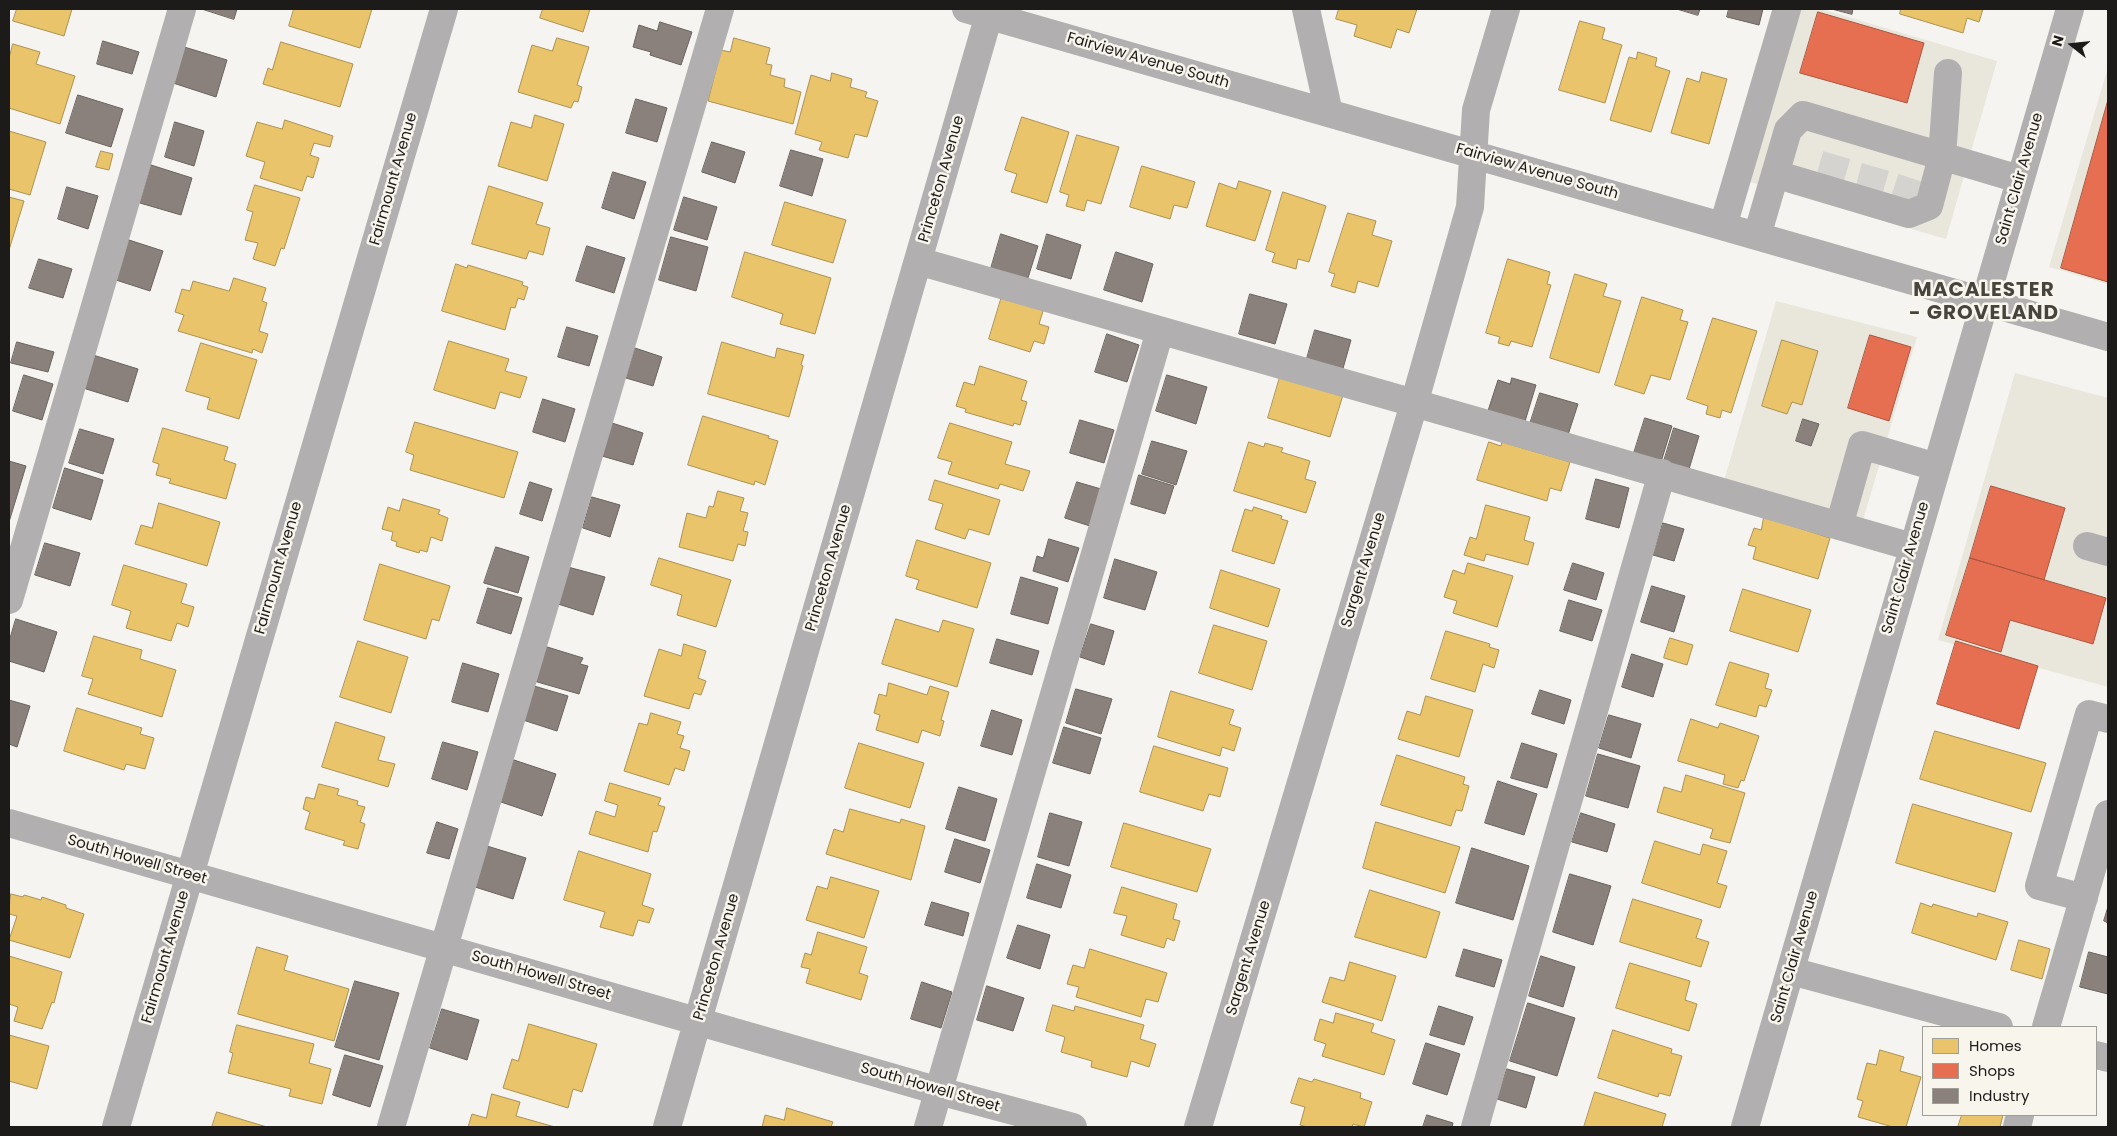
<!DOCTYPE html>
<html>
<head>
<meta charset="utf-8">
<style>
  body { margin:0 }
  #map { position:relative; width:2117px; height:1136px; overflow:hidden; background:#f5f4f0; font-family:Poppins,sans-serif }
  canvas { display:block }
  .frame { position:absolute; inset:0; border:10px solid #1c1b19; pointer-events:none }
  .legend { position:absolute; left:1922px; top:1026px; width:175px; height:90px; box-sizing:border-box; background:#f8f5ed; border:1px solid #a09e98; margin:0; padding:6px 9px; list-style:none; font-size:15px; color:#1c1b19 }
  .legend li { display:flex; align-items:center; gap:10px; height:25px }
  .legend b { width:25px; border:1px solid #a09e98 }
  .north { position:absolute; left:2047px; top:20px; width:50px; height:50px; -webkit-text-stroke:4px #f8f5ed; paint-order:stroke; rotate:286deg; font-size:14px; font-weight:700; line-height:20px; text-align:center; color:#1c1b19 }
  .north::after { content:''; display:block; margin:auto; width:18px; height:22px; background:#1c1b19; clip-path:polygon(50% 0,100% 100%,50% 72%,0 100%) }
</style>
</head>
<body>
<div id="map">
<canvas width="2117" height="1136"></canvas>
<div class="frame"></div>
<ul class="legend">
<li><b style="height:14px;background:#e9c46a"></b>Homes</li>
<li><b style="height:14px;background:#e76f51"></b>Shops</li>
<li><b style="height:14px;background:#8a817c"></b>Industry</li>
</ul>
<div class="north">N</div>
</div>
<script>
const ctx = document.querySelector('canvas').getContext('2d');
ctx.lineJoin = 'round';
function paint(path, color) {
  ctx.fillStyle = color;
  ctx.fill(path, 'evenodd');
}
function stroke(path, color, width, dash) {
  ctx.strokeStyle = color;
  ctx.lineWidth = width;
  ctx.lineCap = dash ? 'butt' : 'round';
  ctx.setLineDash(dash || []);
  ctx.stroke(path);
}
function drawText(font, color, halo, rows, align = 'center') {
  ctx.font = font + ' Poppins,sans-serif';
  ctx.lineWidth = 5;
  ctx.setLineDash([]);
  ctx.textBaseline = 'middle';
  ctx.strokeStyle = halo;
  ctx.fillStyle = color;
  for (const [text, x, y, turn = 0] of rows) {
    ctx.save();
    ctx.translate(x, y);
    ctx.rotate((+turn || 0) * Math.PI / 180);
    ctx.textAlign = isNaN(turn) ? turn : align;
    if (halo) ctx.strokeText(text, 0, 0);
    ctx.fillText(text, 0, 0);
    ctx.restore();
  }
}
paint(new Path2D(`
  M1784,9H1821L1997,61L1946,239L1733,177Z
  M2108,67V284L2049,267Z
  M1776,301L1917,337L1856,544L1717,505Z
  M2015,373L2108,398V687L1938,640Z`), '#e9e6dc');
const homes = new Path2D(`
  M17,9H72L64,36L13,21Z
  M294,9H372L360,48L289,26Z
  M543,9H590L583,32L540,18Z
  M1339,9H1417L1409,33L1397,29L1391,48L1354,36L1357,25L1336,19Z
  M1901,9H1983L1979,22L1967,18L1963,33L1900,14Z
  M1580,21L1605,28L1602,39L1622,45L1605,103L1559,90Z
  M557,38L589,47L577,85L582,87L578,102L574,101L571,108L518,92L532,45L552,51Z
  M734,38L770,48L766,64L772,65L770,75L785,79L784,87L801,92L793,124L708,101L721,50L730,52Z
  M281,42L353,64L340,107L263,84L268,68L272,70Z
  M13,44L40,52L36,64L75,76L60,124L9,108V59Z
  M1638,52L1657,58L1655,66L1670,71L1651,132L1610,120L1629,57L1636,59Z
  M1702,72L1727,79L1709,144L1671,133L1687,78L1699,82Z
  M832,73L852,79L850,87L867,92L865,97L878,101L867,137L855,134L848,158L819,150L822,142L795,134L811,75L830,81Z
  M535,115L564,124L547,181L498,166L511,122L531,128Z
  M1022,117L1069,132L1047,203L1011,192L1017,174L1005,170Z
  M285,120L333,136L330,147L314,143L310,155L319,158L313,178L307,176L302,191L260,178L265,162L246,156L257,122L282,129Z
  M9,131L46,142L30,195L9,189Z
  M1077,135L1119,147L1101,204L1087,200L1084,211L1066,206L1069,195L1060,192Z
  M101,151L113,154L109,170L96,167Z
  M1142,166L1195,182L1187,208L1174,205L1170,219L1130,207Z
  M1239,181L1271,191L1255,241L1206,226L1219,183L1236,189Z
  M255,185L300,198L284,249L281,248L275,266L253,259L258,243L245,240L253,212L247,210Z
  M489,186L543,203L536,224L550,228L543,255L529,251L526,259L472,244Z
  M1283,192L1326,206L1309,262L1298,259L1296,269L1272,262L1275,253L1266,250Z
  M9,197L24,201L9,250Z
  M785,202L846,220L833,263L772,245Z
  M1348,213L1376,221L1372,235L1392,241L1378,287L1358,281L1355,293L1331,286L1335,274L1329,272Z
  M745,252L831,278L815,334L780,324L783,314L732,297Z
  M1508,259L1550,272L1547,284L1551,285L1532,347L1511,341L1509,346L1498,343L1500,337L1486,333Z
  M456,264L467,268L468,265L523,282L522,285L528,287L524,300L518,298L515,308L511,307L505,330L442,311Z
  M1575,274L1607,284L1603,296L1621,301L1599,373L1550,358Z
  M234,278L266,288L262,301L267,303L259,331L268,334L262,353L253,349L252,353L178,331L184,315L175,312L182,289L190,291L193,281L229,291Z
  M1002,296L1044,308L1039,324L1049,327L1044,344L1034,341L1030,352L989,339Z
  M1642,297L1683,310L1680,320L1688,322L1670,380L1651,375L1644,394L1615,385Z
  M1713,318L1757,331L1731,413L1722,410L1720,418L1706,414L1708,406L1687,399Z
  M1782,340L1818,351L1802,405L1792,402L1787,414L1762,406Z
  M449,341L509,359L505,371L527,377L520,398L500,392L495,409L434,390Z
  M722,342L775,358L777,348L804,355L801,365L803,366L789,417L708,394Z
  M201,343L257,360L239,419L207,409L210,398L186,391Z
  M980,366L1027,381L1021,400L1027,402L1020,425L1014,423L1013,426L965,412L966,409L956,406L964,382L974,385Z
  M1280,377L1343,395L1330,437L1268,418Z
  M703,416L769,436L768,438L778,441L765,485L755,481L754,485L688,465Z
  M415,422L518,452L504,498L410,470L414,455L406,452Z
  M950,423L1012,442L1005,464L1030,471L1023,491L1000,484L998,489L948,474L952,462L938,458Z
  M163,428L228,447L224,460L236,464L226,499L169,483L171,479L156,475L159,464L153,462Z
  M1249,442L1264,447L1265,443L1283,448L1281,452L1310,461L1305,479L1316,482L1306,513L1234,491Z
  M1489,442L1501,446L1502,442L1570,462L1561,491L1550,488L1547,501L1477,480Z
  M935,480L1000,500L989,535L969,529L965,539L935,529L943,504L929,500Z
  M718,491L744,498L740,511L748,513L743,531L748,532L745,546L738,544L733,561L679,547L687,513L706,518L709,506L713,507Z
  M403,499L440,510L438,514L448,518L442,541L431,537L427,552L420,550L419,553L396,546L397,542L391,540L393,532L382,529L388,507L399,511Z
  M159,503L220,522L207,566L135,544L141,525L152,528Z
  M1486,505L1530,517L1524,540L1534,543L1528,565L1486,554L1484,561L1464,555L1470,537L1476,539Z
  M1254,507L1282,516L1281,519L1288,521L1274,564L1232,551L1245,509L1252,511Z
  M1764,517L1830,538L1818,579L1753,559L1756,547L1748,545L1754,528L1761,530Z
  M917,540L991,563L977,608L916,589L919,580L906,576Z
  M659,558L731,580L716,627L677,615L682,595L651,585Z
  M1468,563L1513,576L1497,627L1453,613L1457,601L1444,597L1453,570L1464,574Z
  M380,564L450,586L439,621L432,619L426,639L364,620Z
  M124,565L187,584L181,603L194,607L188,627L177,623L171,641L126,628L131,611L112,605Z
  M1221,570L1280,589L1268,627L1210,608Z
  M1743,589L1811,610L1798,652L1730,631Z
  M896,619L939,632L943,620L974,629L957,687L882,664Z
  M1214,625L1267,641L1252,690L1199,673Z
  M1446,631L1490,644L1489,647L1499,650L1494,668L1483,664L1475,692L1431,679Z
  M94,636L142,650L140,659L176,670L162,717L88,694L93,679L82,676Z
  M1670,638L1693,645L1687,665L1664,658Z
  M358,641L408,657L391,713L340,697Z
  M684,644L706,651L698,678L706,681L701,695L694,693L689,709L644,696L659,649L681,656Z
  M1730,662L1769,674L1765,688L1772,690L1766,707L1759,705L1756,717L1716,705Z
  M889,683L927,695L930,686L949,692L941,720L944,721L940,736L922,730L918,743L876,730L880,715L874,713L879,694L886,696Z
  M1171,691L1234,710L1229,724L1241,728L1234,751L1222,747L1220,756L1158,737Z
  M1426,696L1473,710L1459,757L1398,739L1407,711L1420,715Z
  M77,708L142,728L140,734L154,738L145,769L126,764L124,770L64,751Z
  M651,713L681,722L677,734L684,736L680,748L690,751L684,771L675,768L669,785L624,771L639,723L647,725Z
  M1691,719L1718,728L1720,723L1759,736L1744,781L1741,780L1738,788L1723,784L1725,775L1678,761Z
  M336,722L385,737L378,760L395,764L388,787L322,767Z
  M1935,731L2046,763L2031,812L1920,779Z
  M859,743L924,763L910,808L845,788Z
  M1154,746L1228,768L1220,797L1209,794L1203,811L1140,792Z
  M1397,755L1465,777L1463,784L1469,786L1462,811L1456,810L1451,826L1381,805Z
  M1686,775L1745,793L1730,843L1710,838L1713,829L1657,812L1664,787L1681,792Z
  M610,783L661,798L658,805L665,807L657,832L653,831L648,852L589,834L596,811L615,817L618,805L605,801Z
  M319,784L339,789L337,795L358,801L357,805L365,807L360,822L365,824L358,849L343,845L345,841L305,829L310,812L303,809L306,797L314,799Z
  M1913,804L2012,833L1995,892L1896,863Z
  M850,809L900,823L901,819L925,826L911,880L826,854L834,829L843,832Z
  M1376,822L1460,847L1445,893L1363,868Z
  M1124,823L1211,849L1197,892L1111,867Z
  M1655,841L1700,855L1703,844L1727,851L1717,883L1727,886L1720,908L1642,883Z
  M579,851L651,874L642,905L654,909L649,923L638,920L633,936L600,927L605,912L564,900Z
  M831,877L879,891L864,938L806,920L817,886L827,889Z
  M1122,887L1177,904L1173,919L1180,921L1174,941L1167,938L1164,948L1121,935L1127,916L1114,913Z
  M1370,890L1440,912L1426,958L1355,937Z
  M11,894L23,897L24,895L41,900L42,897L66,905V908L84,914L70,958L9,940L17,916L9,914Z
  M1633,899L1702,920L1696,938L1709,942L1701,967L1620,942Z
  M1921,903L1932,907L1933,904L1977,917L1978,913L2008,922L1996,960L1912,933Z
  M818,932L867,947L859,973L868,976L861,1000L806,983L810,969L801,967L805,953L811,955Z
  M2019,940L2050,949L2042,979L2011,970Z
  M257,947L288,956L284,970L349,989L334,1041L238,1014Z
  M1090,949L1167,973L1158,1002L1146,999L1141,1017L1076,997L1079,987L1067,984L1073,965L1084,968Z
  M9,956L62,972L54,1003L52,1002L42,1029L14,1021L18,1007L9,1004Z
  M1350,962L1396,976L1382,1021L1322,1002L1330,977L1344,981Z
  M1630,963L1690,981L1685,1000L1697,1004L1689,1031L1616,1008Z
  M1053,1005L1074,1011L1075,1006L1144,1025L1140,1039L1156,1044L1149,1067L1131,1061L1127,1077L1091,1067L1092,1061L1061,1052L1065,1037L1046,1031Z
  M1336,1013L1374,1024L1371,1032L1395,1040L1384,1075L1322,1056L1326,1044L1314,1040L1320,1019L1333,1023Z
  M529,1024L597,1044L582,1092L573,1089L568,1108L503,1088L512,1059L518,1061Z
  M237,1025L314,1044L309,1063L331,1069L322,1104L289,1096L291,1089L228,1073L233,1053L230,1052Z
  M1613,1030L1672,1049L1671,1053L1682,1056L1670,1096L1659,1093L1658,1097L1598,1078Z
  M9,1035L49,1046L37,1089L9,1081Z
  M1880,1050L1904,1057L1900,1071L1921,1077L1906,1127H1893L1858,1117L1863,1101L1857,1099L1867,1063L1876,1065Z
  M1299,1078L1312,1082L1314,1079L1361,1093L1360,1098L1372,1102L1364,1127L1353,1124L1352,1127H1307L1300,1125L1305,1107L1291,1103Z
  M1595,1092L1666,1114L1662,1127H1584Z
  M492,1094L520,1102L516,1116L555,1127H468L472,1114L486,1118Z
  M787,1108L833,1122L831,1127H762L765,1115L784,1120Z
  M217,1112L267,1127H212Z
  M1962,1115H2003L2000,1127H1958Z`);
paint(homes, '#e9c46a');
stroke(homes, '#ac9152', 1);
const shops = new Path2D(`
  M1818,12L1924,43L1907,103L1800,73Z
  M2108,100V282L2061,268Z
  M1870,335L1911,347L1889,421L1848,408Z
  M1991,486L2065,508L2044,580L1970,558Z
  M1970,558L2106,598L2093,644L2010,620L2001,652L1946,635Z
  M1956,641L2038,666L2019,729L1937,704Z`);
paint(shops, '#e76f51');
stroke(shops, '#aa5640', 1);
const industry = new Path2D(`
  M202,9H237L234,19Z
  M1677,9H1700L1698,15Z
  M1729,9H1763L1759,25L1727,17Z
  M1832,9H1853L1852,14Z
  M660,22L692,32L681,65L650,55L651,52L633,47L639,25L657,31Z
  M103,41L139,52L132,74L97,64Z
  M181,46L227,60L216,97L170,82Z
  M78,95L123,109L111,147L66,133Z
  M636,99L667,108L657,142L626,133Z
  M175,122L204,131L194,166L165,157Z
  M712,142L745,152L735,183L702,172Z
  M791,150L823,159L812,196L780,186Z
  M151,165L192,178L181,215L140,203Z
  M613,172L646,182L634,219L602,208Z
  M67,187L98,196L88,229L58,219Z
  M684,197L717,207L707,240L674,230Z
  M1001,234L1038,246L1026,284L990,272Z
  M1047,234L1081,245L1071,279L1037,269Z
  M671,237L708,247L696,291L659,280Z
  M129,240L163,251L150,291L116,280Z
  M587,246L625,258L614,293L576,281Z
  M1116,252L1153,264L1142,302L1104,290Z
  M39,259L72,269L63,298L29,288Z
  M1250,294L1287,304L1275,344L1239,334Z
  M567,327L598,336L589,366L558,357Z
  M1315,330L1351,340L1342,372L1306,362Z
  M1107,334L1139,345L1127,382L1095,372Z
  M17,342L54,352L48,372L11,363Z
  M635,348L662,357L653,386L626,378Z
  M93,355L138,369L128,402L83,388Z
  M24,375L53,384L42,420L13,411Z
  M1167,375L1207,387L1196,424L1156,411Z
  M1512,378L1536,385L1523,428L1486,417L1498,380L1510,384Z
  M1540,393L1578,404L1567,438L1529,427Z
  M543,399L575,409L565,442L533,432Z
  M1645,418L1672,426L1661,462L1634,453Z
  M1803,419L1819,424L1811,446L1796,441Z
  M1080,420L1114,430L1104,463L1070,453Z
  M612,423L643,433L633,465L602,456Z
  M1674,428L1699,436L1689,469L1664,461Z
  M80,429L114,439L103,474L69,463Z
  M1152,441L1187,451L1176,485L1142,474Z
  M9,461L26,466L9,522Z
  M65,468L103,480L91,520L53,508Z
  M1139,475L1174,486L1165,514L1131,504Z
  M1596,479L1629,488L1619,528L1586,519Z
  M530,482L552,489L542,521L520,514Z
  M1077,482L1101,489L1090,526L1065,518Z
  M592,497L620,505L610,537L583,528Z
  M1663,523L1684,529L1674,561L1653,555Z
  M1049,539L1079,548L1068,582L1033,571L1037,556L1043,558Z
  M45,543L80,553L70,586L35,575Z
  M496,547L529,557L518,593L484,583Z
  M1115,559L1157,572L1145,610L1104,598Z
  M1573,563L1604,573L1596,600L1564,590Z
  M568,567L605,577L593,615L558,604Z
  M1021,577L1058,588L1048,624L1011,614Z
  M1652,586L1685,596L1674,632L1641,622Z
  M488,588L522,598L511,634L477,623Z
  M1569,600L1602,610L1592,641L1560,631Z
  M16,619L57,632L44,672L9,661V642Z
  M1091,624L1114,631L1104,665L1080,657Z
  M997,639L1039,651L1032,675L990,663Z
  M544,646L583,658L580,664L588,666L579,694L534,681Z
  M1632,654L1663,664L1653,697L1622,687Z
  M463,663L499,674L488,712L452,702Z
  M534,686L568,696L557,731L523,720Z
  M1076,689L1112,699L1101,734L1066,723Z
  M1540,690L1571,700L1564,724L1532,714Z
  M9,700L30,706L17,747L9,744Z
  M992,710L1022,720L1012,755L981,746Z
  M1609,715L1641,724L1631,758L1599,748Z
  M1064,727L1101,738L1090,774L1053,763Z
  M443,742L478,752L467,790L432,779Z
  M1522,743L1557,754L1547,788L1511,778Z
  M1598,754L1640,766L1628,808L1586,796Z
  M514,760L556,774L542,816L501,802Z
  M1498,781L1537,794L1524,835L1485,823Z
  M959,787L997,799L985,841L946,829Z
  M1050,813L1082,822L1069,866L1038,857Z
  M1581,813L1615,824L1607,852L1572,842Z
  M437,822L458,829L449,859L427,853Z
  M955,839L990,850L980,883L945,872Z
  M487,846L526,858L513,899L475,887Z
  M1472,848L1529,866L1513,920L1456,903Z
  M1037,864L1071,875L1061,908L1027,898Z
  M1570,874L1611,886L1593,945L1553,932Z
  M932,902L969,913L963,936L925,925Z
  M2108,907V923L2104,921Z
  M1018,925L1050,935L1040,969L1007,958Z
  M1464,949L1502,960L1494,987L1456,976Z
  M2089,952L2108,957V994L2080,987Z
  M1541,956L1575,967L1563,1007L1529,996Z
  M355,981L399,993L379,1060L335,1047Z
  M922,982L952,992L941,1028L911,1019Z
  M987,986L1024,998L1013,1031L977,1020Z
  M1528,1003L1575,1018L1557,1076L1510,1061Z
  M1439,1006L1473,1017L1464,1045L1430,1035Z
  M442,1009L479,1020L467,1060L430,1048Z
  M1426,1043L1460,1054L1447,1095L1413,1084Z
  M345,1055L383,1066L370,1107L333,1095Z
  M1507,1069L1535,1077L1526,1108L1497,1099Z
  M1427,1115L1453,1123L1452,1127H1423Z`);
paint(industry, '#8a817c');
stroke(industry, '#69625e', 1);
stroke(new Path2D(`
  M1829,182L1840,144
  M1868,194L1879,154
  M1903,205L1916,166`), '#d4d3d0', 28, [28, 14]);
stroke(new Path2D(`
  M966,9L2108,337
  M1306,9L1329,113
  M1775,174L1909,214L1929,206L1942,157L1948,73
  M1723,226L1787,9
  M1757,236L1788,130L1803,115L2019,179
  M918,261C1250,356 1581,450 1912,547
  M1839,526L1862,445L1936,467
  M2087,546L2108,552
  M9,600L182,9
  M9,823L939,1091L1073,1127
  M2084,898L2039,886L2089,714L2108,719
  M1791,971L1999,1027
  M2046,1027L2108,814
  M2096,1055L2108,1058
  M116,1127L444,9
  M391,1127L720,9
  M667,1127L989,15L988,9
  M928,1127L1160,331
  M1198,1127L1414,404L1470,207L1476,110L1506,9
  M1475,1127L1662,473
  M1745,1127L2070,9
  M2017,1127L2020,1115`), '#b1afaf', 28);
drawText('15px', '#1c1b19', '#f8f5ed', [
  ["Fairview Avenue South",1148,61,16],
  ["Fairview Avenue South",1537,172,16],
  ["Fairmount Avenue",394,179,-74],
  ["Princeton Avenue",942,179,-74],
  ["Saint Clair Avenue",2020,179,-74],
  ["Fairmount Avenue",279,568,-74],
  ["Princeton Avenue",829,568,-74],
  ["Saint Clair Avenue",1906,568,-74],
  ["Sargent Avenue",1364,570,-73],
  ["South Howell Street",137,860,16],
  ["Fairmount Avenue",166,957,-74],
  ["Princeton Avenue",717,957,-74],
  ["Saint Clair Avenue",1795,957,-74],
  ["Sargent Avenue",1249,958,-73],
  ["South Howell Street",541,976,16],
  ["South Howell Street",930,1088,16]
]);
ctx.letterSpacing = '1px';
drawText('bold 20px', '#47443e', '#f8f5ed', [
  ["MACALESTER",1984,291],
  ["- GROVELAND",1984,314]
]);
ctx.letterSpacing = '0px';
</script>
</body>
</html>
